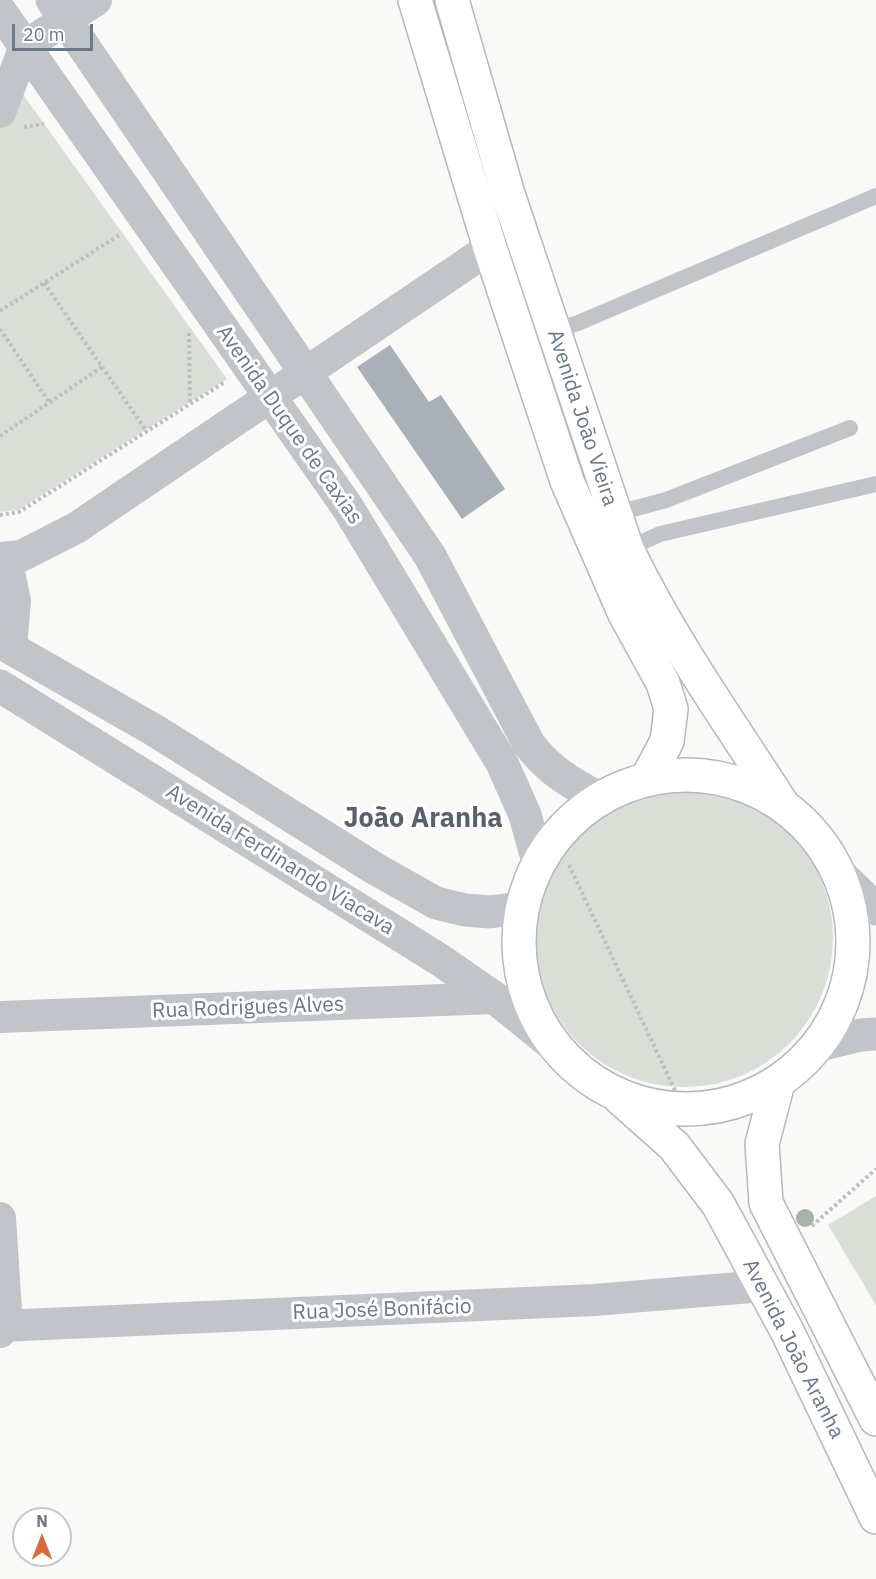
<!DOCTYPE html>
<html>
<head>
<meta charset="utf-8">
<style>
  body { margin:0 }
  #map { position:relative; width:876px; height:1579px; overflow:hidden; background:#f9faf8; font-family:"IBM Plex Sans",sans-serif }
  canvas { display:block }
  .north { position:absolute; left:12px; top:1507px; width:60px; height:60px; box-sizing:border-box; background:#fff; border:2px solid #c3c9cf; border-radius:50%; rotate:0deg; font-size:16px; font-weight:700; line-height:24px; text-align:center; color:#6a7887 }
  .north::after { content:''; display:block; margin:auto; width:21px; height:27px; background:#dc6a35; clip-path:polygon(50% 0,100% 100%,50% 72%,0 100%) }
  .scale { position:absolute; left:12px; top:24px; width:81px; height:27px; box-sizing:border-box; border:3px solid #6a7887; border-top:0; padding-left:8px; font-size:18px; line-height:21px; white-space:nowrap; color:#6a7887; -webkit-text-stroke:4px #fff; paint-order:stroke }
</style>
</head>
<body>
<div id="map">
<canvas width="876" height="1579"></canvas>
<div class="north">N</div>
<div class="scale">20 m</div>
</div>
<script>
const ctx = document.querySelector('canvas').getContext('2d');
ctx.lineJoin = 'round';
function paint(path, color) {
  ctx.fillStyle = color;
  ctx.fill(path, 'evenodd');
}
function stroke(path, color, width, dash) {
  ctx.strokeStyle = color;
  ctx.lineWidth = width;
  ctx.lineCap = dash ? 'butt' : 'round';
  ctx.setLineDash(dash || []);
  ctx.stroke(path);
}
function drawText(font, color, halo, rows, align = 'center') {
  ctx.font = font + ' "IBM Plex Sans",sans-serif';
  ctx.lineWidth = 6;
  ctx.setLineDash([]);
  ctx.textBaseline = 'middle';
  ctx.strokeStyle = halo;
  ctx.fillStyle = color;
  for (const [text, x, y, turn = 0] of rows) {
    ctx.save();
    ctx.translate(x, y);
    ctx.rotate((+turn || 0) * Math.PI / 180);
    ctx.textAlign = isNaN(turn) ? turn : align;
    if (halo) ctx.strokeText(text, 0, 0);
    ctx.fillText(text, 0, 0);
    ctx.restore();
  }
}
paint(new Path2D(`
  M17,86L227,379L18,510L0,512V127Z
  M535 938a149 149 0 1 1 298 0a149 149 0 1 1-298 0Z
  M876,1196V1305L828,1225Z`), '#d9ded7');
paint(new Path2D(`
  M390,345L429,402L441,395L505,489L462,519L357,367Z`), '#a9b0b8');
const secondary = new Path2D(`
  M415,0L490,248L567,481L624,612L663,683L671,709L667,741L647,779
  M452,0L508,194L627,549C670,639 728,720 782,804
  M519 942a167 167 0 1 1 334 0a167 167 0 1 1-334 0Z
  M778,1083L762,1144L766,1203L876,1419
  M620,1098L674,1146L718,1204L788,1333L876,1517`);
stroke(secondary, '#b4b9be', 36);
stroke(new Path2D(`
  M24,127L44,124
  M44,283L147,432
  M0,311L121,234
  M0,329L49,402
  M189,333L190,404
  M0,436L102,367
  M0,515L19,512L225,382
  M569,865L687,1116
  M812,1226L876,1169`), '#bcbec1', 4, [3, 3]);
stroke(new Path2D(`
  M553,331L578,323L876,196
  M614,514L666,500L850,428
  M627,549L660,534L876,484`), '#c1c5c9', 16);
stroke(new Path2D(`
  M0,112L25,46L96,0
  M0,558L21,556L76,528L490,248
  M6,558L15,601L11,646
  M0,1017L495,998
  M0,1218L7,1326L0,1332
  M0,1326L594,1300L763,1286`), '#c1c5c9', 32);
stroke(new Path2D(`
  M52,0L430,556L529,744C548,770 571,783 599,798
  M0,11L348,508L502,763L525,815L538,862
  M0,642L154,730L374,868L436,903L465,910L490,912L521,908
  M0,686L440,960L495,998L553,1045
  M840,874L876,909
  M819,1045L861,1035L876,1034`), '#c1c5c9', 33);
stroke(secondary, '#fff', 33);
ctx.fillStyle = '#a8b3a7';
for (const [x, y] of [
  [805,1218]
]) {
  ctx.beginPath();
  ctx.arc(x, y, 9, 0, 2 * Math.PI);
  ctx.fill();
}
drawText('21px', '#6a7887', '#fff', [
  ["Avenida João Vieira",582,418,72],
  ["Avenida Duque de Caxias",289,425,55],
  ["Avenida Ferdinando Viacava",280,860,32],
  ["Rua Rodrigues Alves",248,1008,-2],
  ["Rua José Bonifácio",382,1310,-2],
  ["Avenida João Aranha",793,1349,63]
]);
drawText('bold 27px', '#58626c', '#fff', [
  ["João Aranha",423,819]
]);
</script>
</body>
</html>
